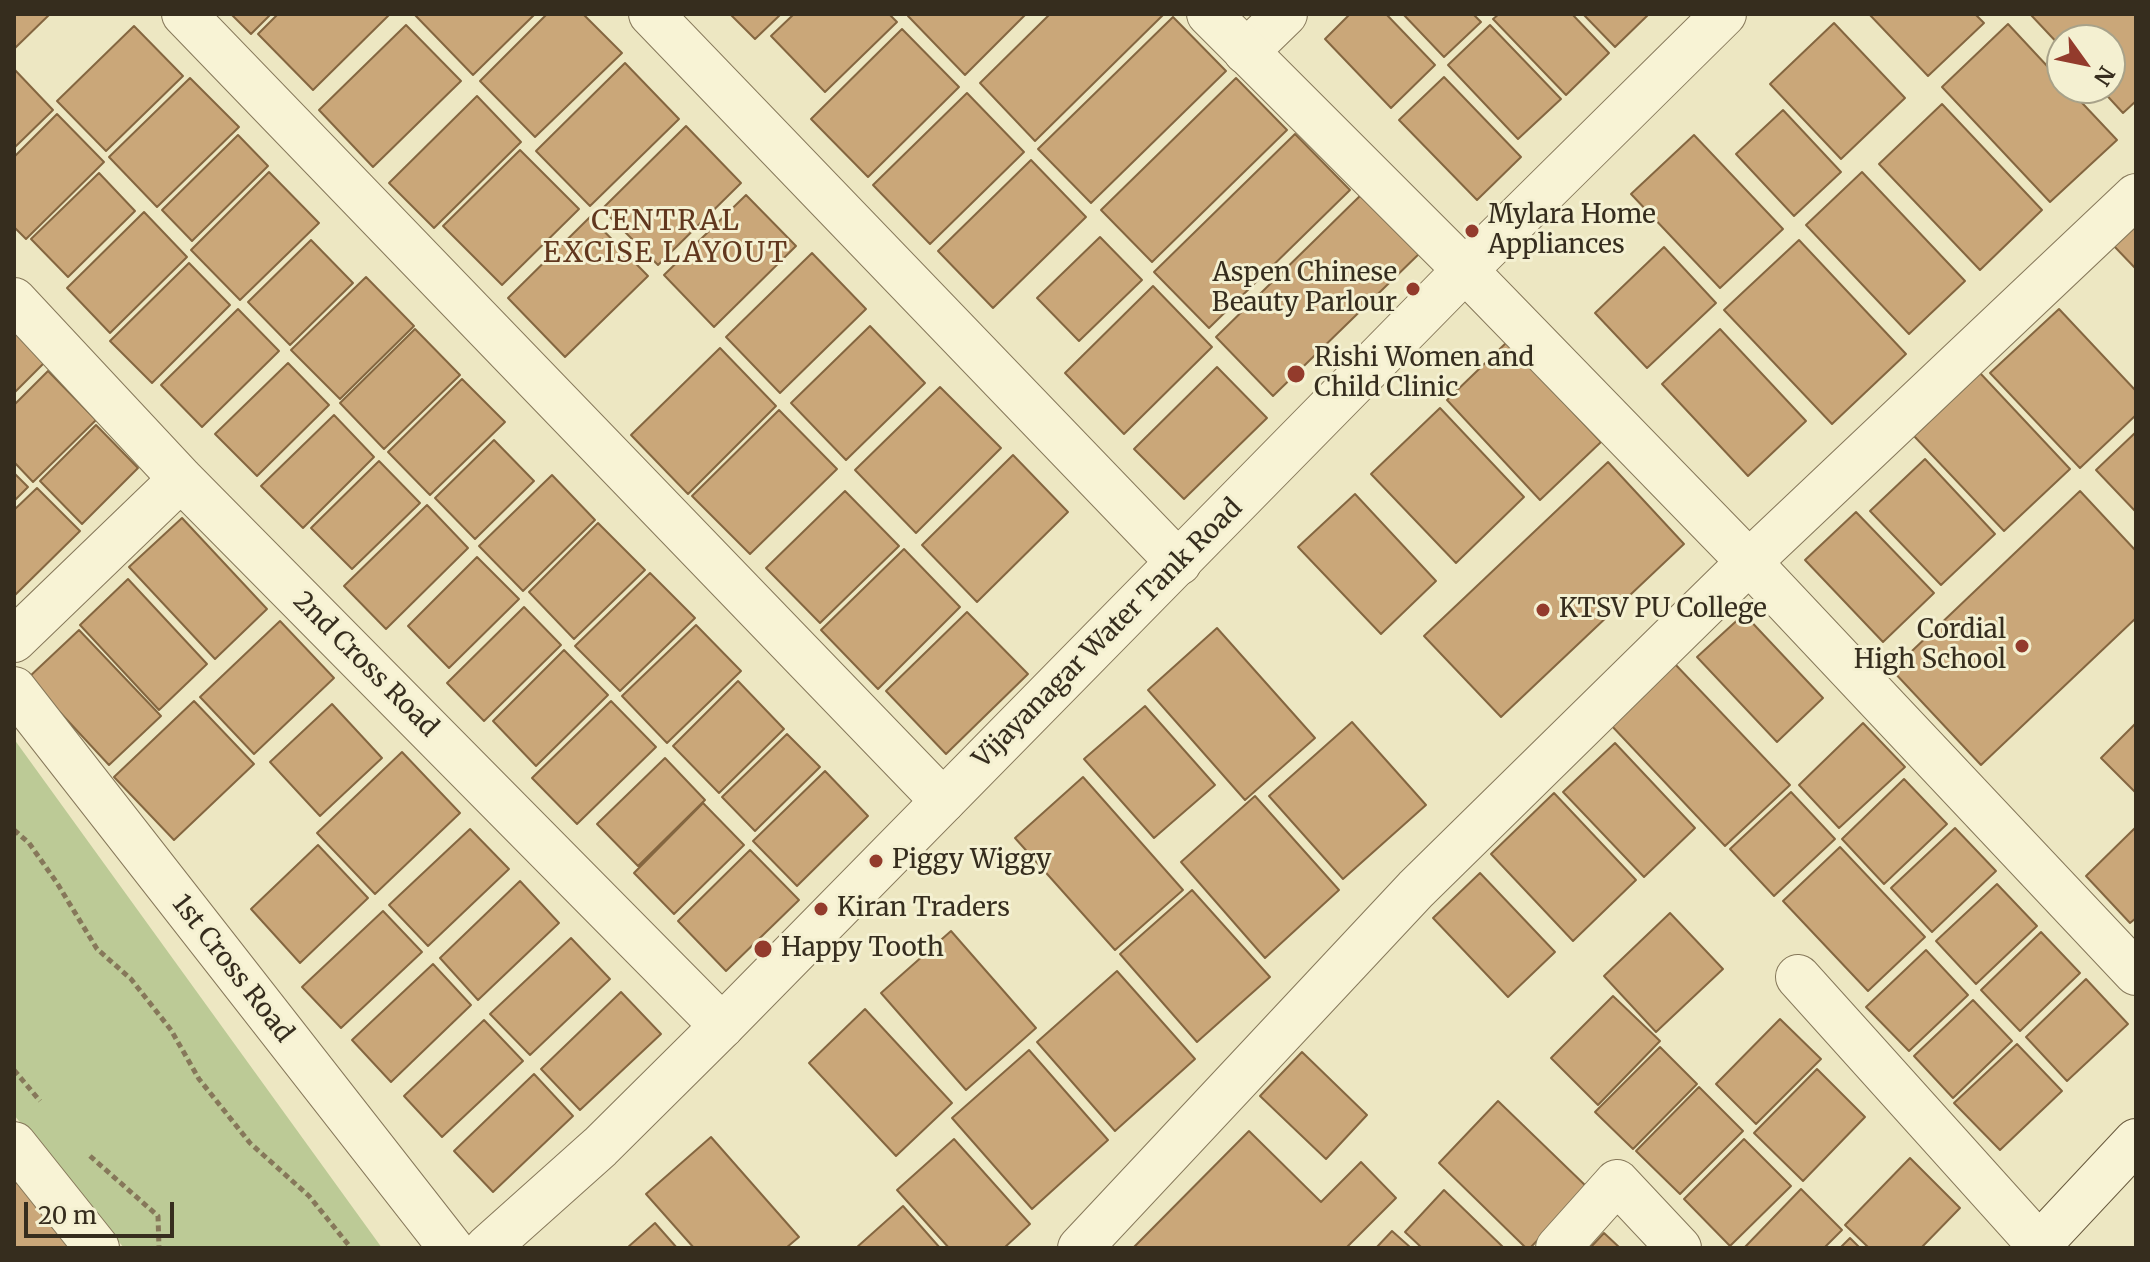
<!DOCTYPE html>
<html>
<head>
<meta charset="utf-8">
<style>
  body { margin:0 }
  #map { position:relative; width:2150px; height:1262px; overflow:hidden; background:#ede7c2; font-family:Merriweather,serif }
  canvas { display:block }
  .frame { position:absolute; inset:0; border:16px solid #362d1e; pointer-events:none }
  .north { position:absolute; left:2046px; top:24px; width:80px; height:80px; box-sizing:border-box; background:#f4f0d1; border:2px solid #a8a289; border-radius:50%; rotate:123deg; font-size:22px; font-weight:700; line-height:32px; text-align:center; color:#362d1e }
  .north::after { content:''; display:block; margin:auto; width:28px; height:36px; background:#933b2c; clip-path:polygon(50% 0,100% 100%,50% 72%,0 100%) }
  .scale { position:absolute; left:24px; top:1202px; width:150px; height:36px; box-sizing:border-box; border:4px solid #362d1e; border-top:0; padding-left:10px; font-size:24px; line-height:28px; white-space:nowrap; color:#362d1e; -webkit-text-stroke:6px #f4f0d1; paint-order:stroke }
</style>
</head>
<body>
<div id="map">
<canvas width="2150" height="1262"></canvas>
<div class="frame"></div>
<div class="north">N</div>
<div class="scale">20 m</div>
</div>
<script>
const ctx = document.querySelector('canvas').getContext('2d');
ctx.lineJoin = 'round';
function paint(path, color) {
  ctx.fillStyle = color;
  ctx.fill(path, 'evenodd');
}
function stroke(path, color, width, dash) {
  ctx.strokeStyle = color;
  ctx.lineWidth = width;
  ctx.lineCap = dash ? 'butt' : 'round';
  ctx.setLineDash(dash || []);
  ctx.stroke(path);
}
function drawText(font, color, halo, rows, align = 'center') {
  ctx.font = font + ' Merriweather,serif';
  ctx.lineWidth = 6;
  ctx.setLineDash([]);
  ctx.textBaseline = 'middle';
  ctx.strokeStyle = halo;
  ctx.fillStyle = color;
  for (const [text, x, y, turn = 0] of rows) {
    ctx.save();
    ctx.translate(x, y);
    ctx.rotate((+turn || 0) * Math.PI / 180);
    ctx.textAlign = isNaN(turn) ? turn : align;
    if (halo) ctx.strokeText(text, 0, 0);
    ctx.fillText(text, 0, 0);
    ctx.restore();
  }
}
paint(new Path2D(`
  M14,739L382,1248H124L14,1115Z`), '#bcca96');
const building = new Path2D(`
  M14,14H50L14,49Z
  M231,14H271L251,34Z
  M278,14H390L313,90L258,34Z
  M414,14H535L473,75Z
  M547,14H583L622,53L535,137L480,81Z
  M730,14H781L755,39Z
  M794,14H889L897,22L825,92L771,36Z
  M910,14H1026L965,75L908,16Z
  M1050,14H1164L1035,141L980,83Z
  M1350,14H1386L1435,65L1391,108L1325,39Z
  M1403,14H1473L1481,22L1444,57Z
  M1499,14H1572L1609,53L1566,95L1493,19Z
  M1583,14H1649L1615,47Z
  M1869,14H1975L1984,23L1928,76Z
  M2033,14H2136V101L2123,113L2100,88H2110V40H2062V48L2031,15Z
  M1173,17L1226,71L1091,203L1038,149Z
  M1834,23L1905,98L1841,159L1770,84Z
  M2008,24L2062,82V88H2068L2117,140L2050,202L1942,87Z
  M406,25L461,81L373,167L319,110Z
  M1490,25L1561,99L1518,139L1448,65Z
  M134,26L183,76L106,151L57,101Z
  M902,29L959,87L868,177L811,119Z
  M625,63L679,119L590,206L536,151Z
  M14,69L53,110L14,148Z
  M1444,77L1521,157L1477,200L1399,120Z
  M190,78L239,127L157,207L109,157Z
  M1236,78L1287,130L1152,262L1101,210Z
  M967,93L1024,152L930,244L873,185Z
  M477,96L521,142L434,228L389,183Z
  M1942,104L2042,210L1980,270L1879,164Z
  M1783,110L1841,172L1794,216L1736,154Z
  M57,114L104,162L26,239L14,227V157Z
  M686,126L741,183L658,265L602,209Z
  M1295,134L1350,190L1209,328L1154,272Z
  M238,135L268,166L192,241L162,210Z
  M1694,135L1783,229L1720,288L1631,194Z
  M520,150L579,209L502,285L443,226Z
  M1031,160L1086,217L993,308L938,251Z
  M269,172L319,223L240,300L191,250Z
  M1862,172L1965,281L1909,334L1806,225Z
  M99,173L135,211L68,277L31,239Z
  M1365,191L1422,251L1273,396L1216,337Z
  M746,195L796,246L714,327L664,275Z
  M144,212L187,257L110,333L67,288Z
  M590,217L648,276L565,357L508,298Z
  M2136,224V269L2113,245Z
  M1100,237L1142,280L1079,341L1037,298Z
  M311,240L353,283L290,345L248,302Z
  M1799,240L1906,354L1832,424L1724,310Z
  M1664,247L1716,303L1647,368L1595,313Z
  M812,253L866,309L780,393L726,337Z
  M189,263L230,305L152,383L110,341Z
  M366,277L414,326L340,399L291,350Z
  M1153,286L1212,347L1124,434L1065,373Z
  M238,309L279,351L202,427L161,385Z
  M2059,309L2136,391V415L2080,468L1990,373Z
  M870,326L925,383L846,460L791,403Z
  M415,329L460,375L384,449L340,403Z
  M1720,329L1806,421L1748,476L1662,384Z
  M14,331L45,362L14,393Z
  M1507,342L1601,442L1540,500L1447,400Z
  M720,348L776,406L688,494L631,435Z
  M288,363L329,405L257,476L215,434Z
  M1217,367L1267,418L1184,499L1134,449Z
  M48,371L96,420L33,482L14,462V405Z
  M1980,373L2070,469L2004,531L1914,436Z
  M462,379L505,422L430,495L388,452Z
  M940,387L1001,448L916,533L855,470Z
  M1440,408L1524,497L1456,563L1371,474Z
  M779,410L837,469L750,554L692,496Z
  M334,415L374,457L303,528L261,486Z
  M96,425L138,468L82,524L40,481Z
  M2136,432V512L2096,470Z
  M494,440L534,481L475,539L435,498Z
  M1013,455L1068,512L977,602L922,545Z
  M1925,459L1995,534L1941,585L1870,511Z
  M379,461L420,503L352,569L311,528Z
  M1608,462L1684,544L1501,717L1424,636Z
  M14,473L28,487L14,501Z
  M552,475L595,520L523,591L479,546Z
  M37,488L80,531L14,596V510Z
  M845,491L899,546L820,623L766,568Z
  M2080,491L2136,551V618L1981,765L1892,670Z
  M1355,494L1436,581L1381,634L1298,547Z
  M427,505L468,548L386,629L344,586Z
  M1856,512L1934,593L1883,642L1805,560Z
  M182,518L267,609L215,659L129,567Z
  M598,523L645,570L574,639L529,592Z
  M904,549L960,607L878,689L821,630Z
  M477,557L519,599L449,668L408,626Z
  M650,573L695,618L620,691L575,646Z
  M128,579L207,664L159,710L80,625Z
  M524,607L561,645L484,721L447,683Z
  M967,612L1028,674L946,754L886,691Z
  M1744,614L1823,698L1777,742L1697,657Z
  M280,621L334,678L254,754L200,697Z
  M696,625L741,671L667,743L622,696Z
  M1217,628L1315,738L1245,800L1148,690Z
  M79,630L161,716L109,765L28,678Z
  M564,650L608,695L536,766L493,721Z
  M1674,663L1790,785L1725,846L1610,724Z
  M738,681L784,729L719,793L673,746Z
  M194,701L254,764L174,840L114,777Z
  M611,701L656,747L577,824L532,778Z
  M332,704L382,758L320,816L270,762Z
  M1145,706L1215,785L1154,838L1084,759Z
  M1352,722L1426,805L1343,879L1269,796Z
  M1863,723L1905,767L1839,828L1799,785Z
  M2136,723V793L2101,758Z
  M787,734L820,767L755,831L722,797Z
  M1615,743L1695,828L1644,877L1563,792Z
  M402,752L460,813L375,894L317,833Z
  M665,758L705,800L638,866L597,824Z
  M825,771L868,816L797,886L753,841Z
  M1083,777L1183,890L1115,950L1015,838Z
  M1904,779L1947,824L1884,884L1842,839Z
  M1791,792L1835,839L1774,896L1730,849Z
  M1554,793L1636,880L1573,941L1491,854Z
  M1255,796L1339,890L1265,958L1181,862Z
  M703,803L744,845L674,914L634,873Z
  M2136,827V918L2130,923L2086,876Z
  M1955,828L1996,871L1932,932L1891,888Z
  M470,829L509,869L428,946L389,905Z
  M318,845L368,898L300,963L251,909Z
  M1840,847L1925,937L1868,991L1783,901Z
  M750,850L799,900L726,971L678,921Z
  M1480,873L1555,952L1508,997L1433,918Z
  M520,881L559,923L478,1000L440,958Z
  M1997,884L2037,926L1976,984L1936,941Z
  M1192,890L1270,977L1197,1042L1120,954Z
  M383,911L422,952L341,1028L302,987Z
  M1670,913L1723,969L1656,1032L1604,976Z
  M951,931L1036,1028L966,1090L881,993Z
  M2041,932L2080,973L2020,1031L1981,990Z
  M571,938L610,979L530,1055L490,1014Z
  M1926,950L1968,995L1909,1051L1866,1007Z
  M433,964L471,1005L391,1082L352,1040Z
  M1117,971L1195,1059L1115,1131L1037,1042Z
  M2086,979L2128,1024L2067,1081L2026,1037Z
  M621,992L661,1034L580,1110L541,1069Z
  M1613,996L1660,1041L1598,1105L1551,1058Z
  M1973,1000L2012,1041L1953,1098L1914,1056Z
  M865,1009L952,1103L896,1156L809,1063Z
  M1780,1019L1821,1059L1756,1124L1716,1084Z
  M484,1020L523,1061L442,1137L404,1096Z
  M2017,1044L2062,1091L2000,1150L1954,1103Z
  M1660,1047L1697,1084L1633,1149L1595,1112Z
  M1029,1050L1108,1140L1032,1209L952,1118Z
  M1302,1052L1367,1115L1326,1159L1260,1096Z
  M1817,1069L1865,1117L1803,1181L1754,1133Z
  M534,1074L573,1116L493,1192L454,1151Z
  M1699,1087L1743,1131L1680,1194L1636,1151Z
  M1498,1101L1588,1188L1530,1248H1526L1439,1163Z
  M1249,1131L1321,1202L1361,1162L1396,1198L1346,1248H1133Z
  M711,1137L799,1237L786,1248H694L646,1194Z
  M954,1139L1030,1224L1004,1248H949L897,1190Z
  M1744,1139L1791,1186L1730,1246L1684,1199Z
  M1910,1158L1960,1208L1921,1248H1869L1845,1225Z
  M17,1182L72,1248H14V1185Z
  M1801,1189L1842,1230L1824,1248H1744Z
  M1444,1190L1504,1248H1422L1405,1232Z
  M903,1206L940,1248H856Z
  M655,1223L677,1248H627Z
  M1392,1231L1411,1248H1376Z
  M1604,1233L1620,1248H1590Z
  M1850,1238L1860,1248H1840Z`);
paint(building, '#caa779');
stroke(building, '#846640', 2);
const minor = new Path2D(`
  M184,14L943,801
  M651,14L1179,563
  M1246,52L1285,14
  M14,300L181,479L722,1026
  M14,640L181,479
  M14,689L451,1248
  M1798,977L2042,1248
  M14,1144L97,1248
  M1080,1248L1416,889L1749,562L2136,196
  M1558,1248L1617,1182L1679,1248`);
const tertiary = new Path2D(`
  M1209,14L1465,270L1749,562L2136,973
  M487,1248L600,1147L722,1026L1465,270L1724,14`);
const secondary = new Path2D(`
  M2036,1248L2136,1141`);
stroke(minor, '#86785a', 46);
stroke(tertiary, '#86785a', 46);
stroke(secondary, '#68593d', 46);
stroke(new Path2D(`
  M14,830L29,843L57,883L97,949L131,979L171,1030L199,1079L250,1143L309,1196L351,1248
  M14,1070L40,1101
  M90,1156L158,1216L159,1248`), '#86785a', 5, [6, 4]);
stroke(minor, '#f8f3d5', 44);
stroke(tertiary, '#f8f3d5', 44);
stroke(secondary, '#f8f3d5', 44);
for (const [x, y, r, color] of [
  [1472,231,8,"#933b2c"],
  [1413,289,8,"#933b2c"],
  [1296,374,10,"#933b2c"],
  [1543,610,8,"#933b2c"],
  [2022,646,8,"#933b2c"],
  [876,861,8,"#933b2c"],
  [821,909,8,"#933b2c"],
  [763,949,10,"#933b2c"]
]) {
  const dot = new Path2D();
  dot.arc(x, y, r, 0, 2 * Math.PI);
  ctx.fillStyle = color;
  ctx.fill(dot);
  stroke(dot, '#f4f0d1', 3);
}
drawText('26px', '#362d1e', '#f4f0d1', [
  ["Mylara Home",1488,216],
  ["Appliances",1488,246],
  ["Aspen Chinese",1397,274,"right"],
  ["Beauty Parlour",1397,304,"right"],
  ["Rishi Women and",1314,359],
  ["Child Clinic",1314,389],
  ["KTSV PU College",1559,610],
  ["Cordial",2006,631,"right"],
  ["High School",2006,661,"right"],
  ["Piggy Wiggy",892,861],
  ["Kiran Traders",837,909],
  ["Happy Tooth",781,949]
], 'left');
drawText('26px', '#362d1e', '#f4f0d1', [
  ["Vijayanagar Water Tank Road",1108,634,-45],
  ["2nd Cross Road",365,665,45],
  ["1st Cross Road",232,969,52]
]);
ctx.letterSpacing = '2px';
drawText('28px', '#61371e', '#f4f0d1', [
  ["CENTRAL",666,222],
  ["EXCISE LAYOUT",666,254]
]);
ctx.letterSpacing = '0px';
</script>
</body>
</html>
